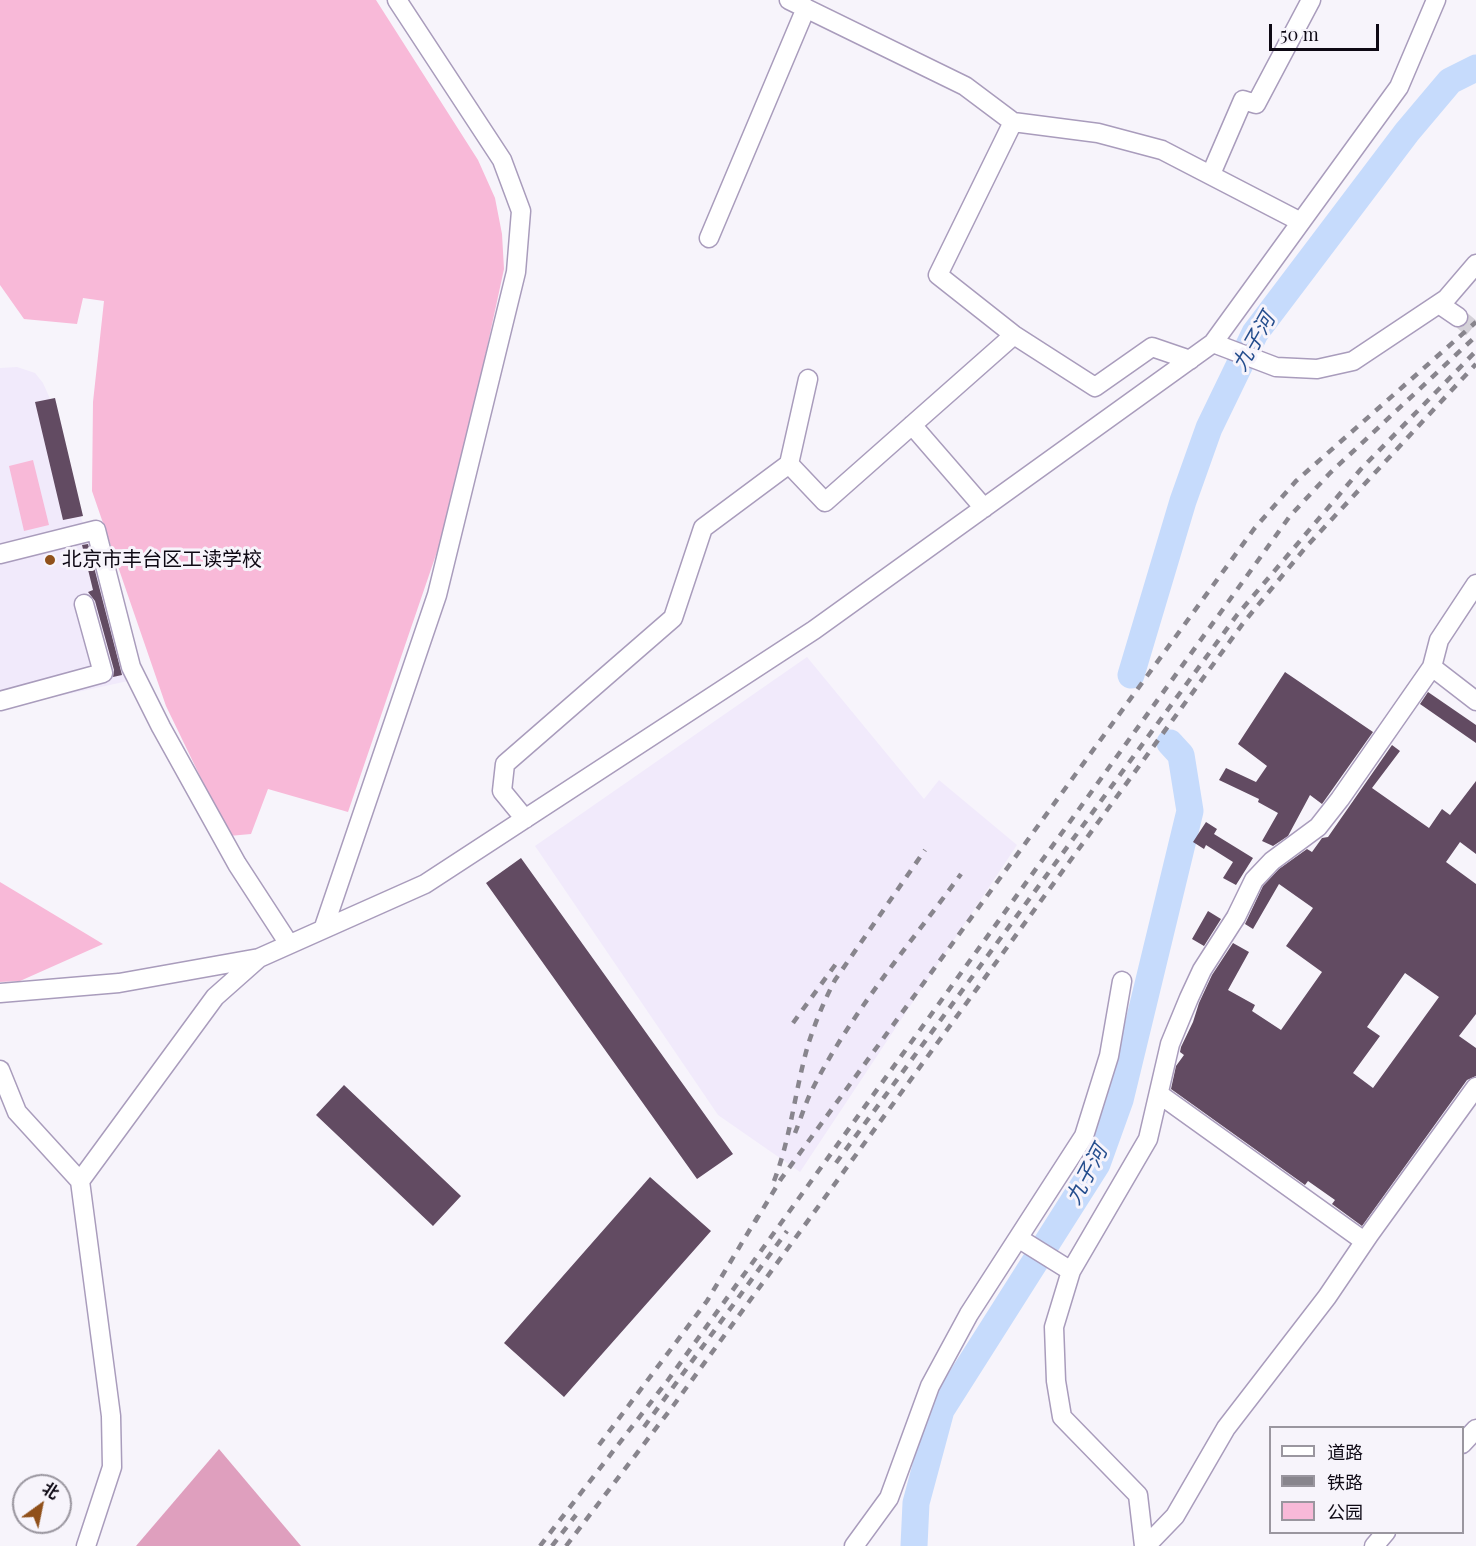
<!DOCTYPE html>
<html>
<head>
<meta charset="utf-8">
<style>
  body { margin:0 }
  #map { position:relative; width:1476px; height:1546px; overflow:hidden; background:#f7f4fb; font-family:"Playfair Display","Noto Sans SC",serif }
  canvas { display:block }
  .legend { position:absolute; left:1269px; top:1426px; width:195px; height:108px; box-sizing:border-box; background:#f7f4fb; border:2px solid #9a969f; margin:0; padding:8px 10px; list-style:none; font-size:18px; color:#0e0914 }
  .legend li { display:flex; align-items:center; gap:12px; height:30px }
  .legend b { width:30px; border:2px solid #9a969f }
  .north { position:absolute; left:12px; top:1474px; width:60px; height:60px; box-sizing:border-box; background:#f7f4fb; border:2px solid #9a969f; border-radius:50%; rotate:33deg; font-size:16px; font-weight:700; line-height:24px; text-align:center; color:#0e0914 }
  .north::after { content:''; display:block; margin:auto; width:21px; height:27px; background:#90501a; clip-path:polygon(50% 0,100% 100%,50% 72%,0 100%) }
  .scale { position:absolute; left:1269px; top:24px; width:110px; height:27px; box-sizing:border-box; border:3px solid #0e0914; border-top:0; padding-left:8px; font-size:18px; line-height:21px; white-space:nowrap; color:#0e0914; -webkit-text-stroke:4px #f7f4fb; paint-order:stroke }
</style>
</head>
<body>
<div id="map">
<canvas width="1476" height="1546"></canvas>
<ul class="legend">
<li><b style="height:8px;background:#fff"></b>道路</li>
<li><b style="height:8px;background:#88858d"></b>铁路</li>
<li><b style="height:16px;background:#f8b9d8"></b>公园</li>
</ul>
<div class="north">北</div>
<div class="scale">50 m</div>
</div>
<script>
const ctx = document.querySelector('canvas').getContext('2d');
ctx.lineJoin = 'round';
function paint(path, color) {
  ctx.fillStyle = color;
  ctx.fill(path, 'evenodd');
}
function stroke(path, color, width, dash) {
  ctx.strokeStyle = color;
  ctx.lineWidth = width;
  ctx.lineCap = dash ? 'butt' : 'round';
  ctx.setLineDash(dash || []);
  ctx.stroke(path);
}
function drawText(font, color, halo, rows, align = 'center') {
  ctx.font = font + ' "Playfair Display","Noto Sans SC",serif';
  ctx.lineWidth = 6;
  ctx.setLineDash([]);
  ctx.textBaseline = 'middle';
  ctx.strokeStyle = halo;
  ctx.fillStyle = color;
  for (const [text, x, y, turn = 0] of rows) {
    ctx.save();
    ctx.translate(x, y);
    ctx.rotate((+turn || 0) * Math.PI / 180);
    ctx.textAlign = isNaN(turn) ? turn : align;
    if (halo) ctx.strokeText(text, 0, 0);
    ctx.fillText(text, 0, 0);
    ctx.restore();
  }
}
paint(new Path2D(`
  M17,367L35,373L43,383L52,403L82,521L95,538L128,681L0,709V368Z
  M807,657L924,799L939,780L1017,845L800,1172L718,1115L535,846Z`), '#f1eafb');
paint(new Path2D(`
  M0,0H376L478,160L495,198L502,234L504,269L453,505L348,812L268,789L251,834L229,836L166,706L92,491L93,402L104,301L83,298L77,324L24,319L0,285Z
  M33,460L49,525L24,531L9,466Z
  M0,882L103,944L20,981L0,982Z`), '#f8b9d8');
paint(new Path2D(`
  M219,1449L301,1546H136Z`), '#df9fbe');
stroke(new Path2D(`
  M1131,675L1183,501L1209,428L1255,333L1407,132L1450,81L1476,68
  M914,1546L916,1503L941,1410L1097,1164L1120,1100L1190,811L1181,755L1170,743`), '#c6dbfc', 27);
paint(new Path2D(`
  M55,398L83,516L63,520L35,402Z
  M88,544L122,675L113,677L114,670L95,601L88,592L93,590L82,545Z
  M1285,672L1373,732L1322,804L1310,795L1288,836L1273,846L1262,841L1278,813L1258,802L1259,799L1219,780L1226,768L1256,782L1267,766L1238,744Z
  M1428,692L1476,725V743L1420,704Z
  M1392,745L1400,751L1372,788L1429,828L1442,809L1450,815L1476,781V854L1460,842L1446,862L1476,884V1014L1459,1036L1476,1048V1076L1467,1080L1362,1226L1332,1204L1335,1200L1308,1181L1305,1185L1171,1089L1176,1066L1184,1055L1180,1052L1181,1047L1193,1022L1199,1003L1212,975L1233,943L1249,952L1228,990L1255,1005L1252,1011L1281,1030L1322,972L1286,946L1313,908L1279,884L1253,929L1245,924L1263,886L1279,869L1307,849L1312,852L1322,838L1328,837ZM1405,973L1439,997L1373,1088L1353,1073L1380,1036L1367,1027Z
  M1206,822L1217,829L1214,834L1253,858L1236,885L1223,878L1233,862L1206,845L1204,849L1193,842Z
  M521,858L733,1154L697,1179L486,883Z
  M1208,911L1221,919L1204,946L1192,939Z
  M344,1085L461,1196L433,1226L316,1115Z
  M650,1177L711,1231L564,1397L504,1343Z`), '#624b62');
stroke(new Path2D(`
  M1458,317L1476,332`), '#d4d1d8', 18, [18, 9]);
const minor = new Path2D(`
  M789,0L965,86L1013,122L1098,133L1162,150L1301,222
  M1013,122L938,275L1014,335L1095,387L1152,347L1190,360
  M1211,174L1243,100L1256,104L1311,0
  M709,238L806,8
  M1439,304L1458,317
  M1213,343L1276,367L1317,369L1353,361L1446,299L1476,264
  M808,379L789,464L825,502L1014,335
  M912,425L984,508
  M0,554L96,530L131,667L161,727L237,864L289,944
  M1432,667L1476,701
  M0,701L103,673L84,604
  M525,819L502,791L505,764L673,618L703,528L789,464
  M324,927L437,595L516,272L521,211L502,160L397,0
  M0,993L119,983L259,958
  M0,1070L17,1112L80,1181
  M1159,1094L1364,1241
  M1018,1238L1071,1271
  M1462,1444L1476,1429
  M86,1546L112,1467L111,1416L80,1181L215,997L259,958L425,884L814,630L1213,343L1399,87L1436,0
  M854,1546L889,1498L930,1386L969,1314L1084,1136L1109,1056L1122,981
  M1144,1546L1138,1495L1062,1417L1056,1381L1054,1327L1071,1271L1148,1139L1170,1044L1189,998L1202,970L1236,917L1254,880L1272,861L1318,827L1340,799L1432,667L1439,640L1476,584
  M1146,1546L1175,1516L1226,1428L1327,1297L1369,1235L1476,1087
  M1374,1546L1386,1532`);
stroke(minor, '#a99cbc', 21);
stroke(minor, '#fff', 18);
stroke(new Path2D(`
  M793,1023L838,961
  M795,1133C801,1118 806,1101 814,1086C853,1010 911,943 961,874
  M836,1163L1237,615L1361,469L1476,351
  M774,1181C791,1137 795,1090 808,1045C815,1023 824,1001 835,980L925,850
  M755,1222L781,1179L1254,529L1296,481L1476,322
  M644,1427L787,1231
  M599,1445L707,1301L758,1216
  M540,1546L668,1380L1290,516L1330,473L1476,336
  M552,1546L576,1515
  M566,1546L673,1406L1244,622L1306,547L1476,364`), '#88858d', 4.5, [8, 8]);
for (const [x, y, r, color] of [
  [50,560,6,"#90501a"]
]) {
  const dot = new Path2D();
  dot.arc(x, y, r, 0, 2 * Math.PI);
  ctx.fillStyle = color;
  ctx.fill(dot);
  stroke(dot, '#f7f4fb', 2);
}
drawText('20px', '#0e0914', '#f7f4fb', [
  ["北京市丰台区工读学校",62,560]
], 'left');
drawText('italic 21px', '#254e8e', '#f7f4fb', [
  ["九子河",1254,342,-60],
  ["九子河",1087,1175,-62]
]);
</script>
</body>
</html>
